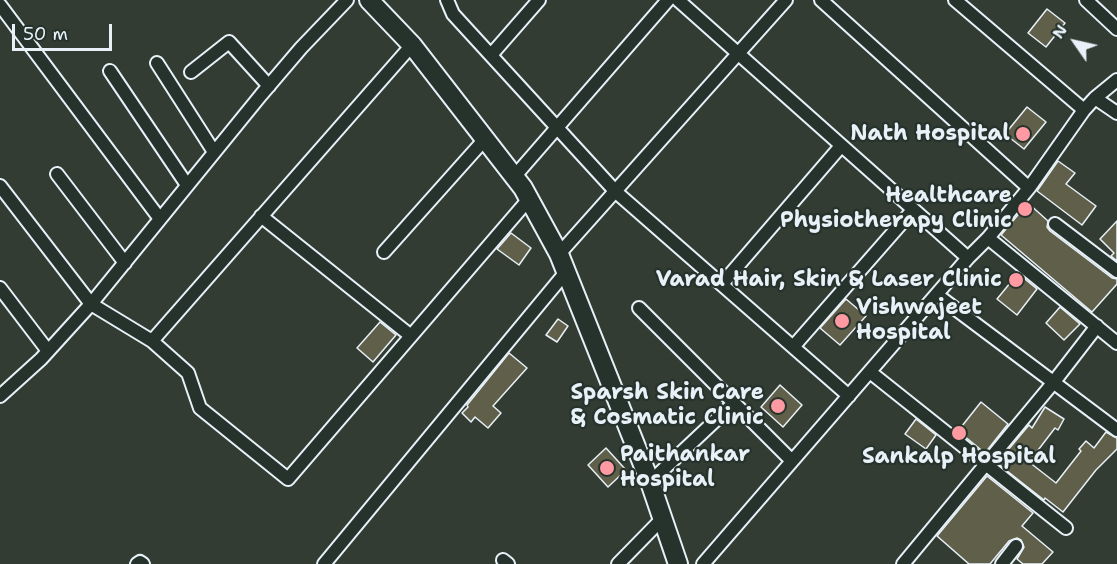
<!DOCTYPE html>
<html>
<head>
<meta charset="utf-8">
<style>
  body { margin:0 }
  #map { position:relative; width:1117px; height:564px; overflow:hidden; background:#323c33; font-family:"Shantell Sans",sans-serif }
  canvas { display:block }
  .north { position:absolute; left:1045px; top:12px; width:60px; height:60px; -webkit-text-stroke:4px #26332d; paint-order:stroke; rotate:304deg; font-size:16px; font-weight:700; line-height:24px; text-align:center; color:#e8f1f8 }
  .north::after { content:''; display:block; margin:auto; width:21px; height:27px; background:#e8f1f8; clip-path:polygon(50% 0,100% 100%,50% 72%,0 100%) }
  .scale { position:absolute; left:12px; top:24px; width:100px; height:27px; box-sizing:border-box; border:3px solid #e8f1f8; border-top:0; padding-left:8px; font-size:18px; line-height:21px; white-space:nowrap; color:#e8f1f8; -webkit-text-stroke:4px #26332d; paint-order:stroke }
</style>
</head>
<body>
<div id="map">
<canvas width="1117" height="564"></canvas>
<div class="north">N</div>
<div class="scale">50 m</div>
</div>
<script>
const ctx = document.querySelector('canvas').getContext('2d');
ctx.lineJoin = 'round';
function paint(path, color) {
  ctx.fillStyle = color;
  ctx.fill(path, 'evenodd');
}
function stroke(path, color, width, dash) {
  ctx.strokeStyle = color;
  ctx.lineWidth = width;
  ctx.lineCap = dash ? 'butt' : 'round';
  ctx.setLineDash(dash || []);
  ctx.stroke(path);
}
function drawText(font, color, halo, rows, align = 'center') {
  ctx.font = font + ' "Shantell Sans",sans-serif';
  ctx.lineWidth = 4.5;
  ctx.setLineDash([]);
  ctx.textBaseline = 'middle';
  ctx.strokeStyle = halo;
  ctx.fillStyle = color;
  for (const [text, x, y, turn = 0] of rows) {
    ctx.save();
    ctx.translate(x, y);
    ctx.rotate((+turn || 0) * Math.PI / 180);
    ctx.textAlign = isNaN(turn) ? turn : align;
    if (halo) ctx.strokeText(text, 0, 0);
    ctx.fillText(text, 0, 0);
    ctx.restore();
  }
}
const building = new Path2D(`
  M1047,9L1065,23L1046,47L1028,33Z
  M1027,107L1046,122L1024,149L1005,134Z
  M1058,161L1075,173L1066,184L1096,206L1082,225L1037,191Z
  M1028,203L1048,221L1047,227L1050,231L1112,278L1117,279V284L1092,312L1001,235Z
  M1117,221V261L1111,256L1114,253L1100,239Z
  M511,233L531,248L519,265L497,249Z
  M1020,275L1037,289L1017,315L997,299L1015,277L1017,279Z
  M846,299L866,316L840,345L820,328Z
  M1060,307L1080,324L1064,340L1046,323Z
  M558,319L568,326L557,342L546,335Z
  M380,322L396,335L373,362L357,348Z
  M509,353L527,368L493,406L501,413L488,428L475,417L471,422L462,413L468,407L467,405Z
  M780,385L802,405L783,427L761,407Z
  M981,402L1008,424L985,453L958,431Z
  M1045,407L1064,419L1058,430L1055,428L1029,462L1056,483L1081,451L1079,449L1086,441L1094,448L1106,432L1117,438V449L1096,470L1063,512L1045,498L1044,500L997,463L1029,425L1032,428Z
  M916,419L936,435L926,449L905,434Z
  M606,448L626,470L608,487L588,465Z
  M987,476L1033,513L1022,526L1053,552L1042,564H1023L1017,559L1024,547L1021,540L1017,538L1009,541L990,564H969L937,536Z`);
paint(building, '#605f4a');
stroke(building, '#e8f1f8', 1.5);
const street = new Path2D(`
  M447,0L453,14L616,192L849,396
  M678,0L968,258
  M821,0L1029,188
  M955,0L1084,110
  M1086,0L1117,29
  M0,5L160,219
  M491,55L539,0
  M157,63L214,152
  M110,71L187,185
  M191,72L229,42L269,86
  M1095,98L1117,113
  M57,174L125,263
  M514,177L668,0
  M0,186L91,304L152,341L188,373L200,408L288,479L529,199
  M261,216L411,336
  M1055,224L1117,271
  M988,238L1117,343
  M384,252L485,139
  M559,254L786,0
  M722,284L841,146
  M0,288L48,351
  M937,295L1117,430
  M639,308L792,461
  M152,341L412,45
  M793,347L913,210
  M870,372L1066,528
  M0,396L41,359L91,304L261,95L301,48L347,0
  M650,482L734,403
  M503,560L508,564
  M137,564L140,562L143,564
  M324,564L566,272
  M618,564L662,519
  M703,564L968,258L988,238L1029,188L1084,110L1095,98L1117,80
  M903,564L1053,383L1097,326
  M1002,564L1016,546`);
const secondary = new Path2D(`
  M369,0L412,45L523,188L559,254L650,482L678,564`);
stroke(street, '#e8f1f8', 16);
stroke(secondary, '#e8f1f8', 22);
stroke(street, '#26332d', 12);
stroke(secondary, '#26332d', 18);
for (const [x, y, r, color] of [
  [1023,134,8,"#ff9aa2"],
  [1025,209,8,"#ff9aa2"],
  [1016,280,8,"#ff9aa2"],
  [842,321,8,"#ff9aa2"],
  [778,406,8,"#ff9aa2"],
  [959,433,8,"#ff9aa2"],
  [607,468,8,"#ff9aa2"]
]) {
  const dot = new Path2D();
  dot.arc(x, y, r, 0, 2 * Math.PI);
  ctx.fillStyle = color;
  ctx.fill(dot);
  stroke(dot, '#26332d', 2);
}
drawText('bold 22px', '#e8f1f8', '#26332d', [
  ["Nath Hospital",1010,134],
  ["Healthcare",1012,196],
  ["Physiotherapy Clinic",1012,221],
  ["Varad Hair, Skin & Laser Clinic",1002,280],
  ["Vishwajeet",856,308,"left"],
  ["Hospital",856,333,"left"],
  ["Sparsh Skin Care",764,393],
  ["& Cosmatic Clinic",764,418],
  ["Paithankar",620,455,"left"],
  ["Hospital",620,480,"left"],
  ["Sankalp Hospital",959,457,"center"]
], 'right');
</script>
</body>
</html>
